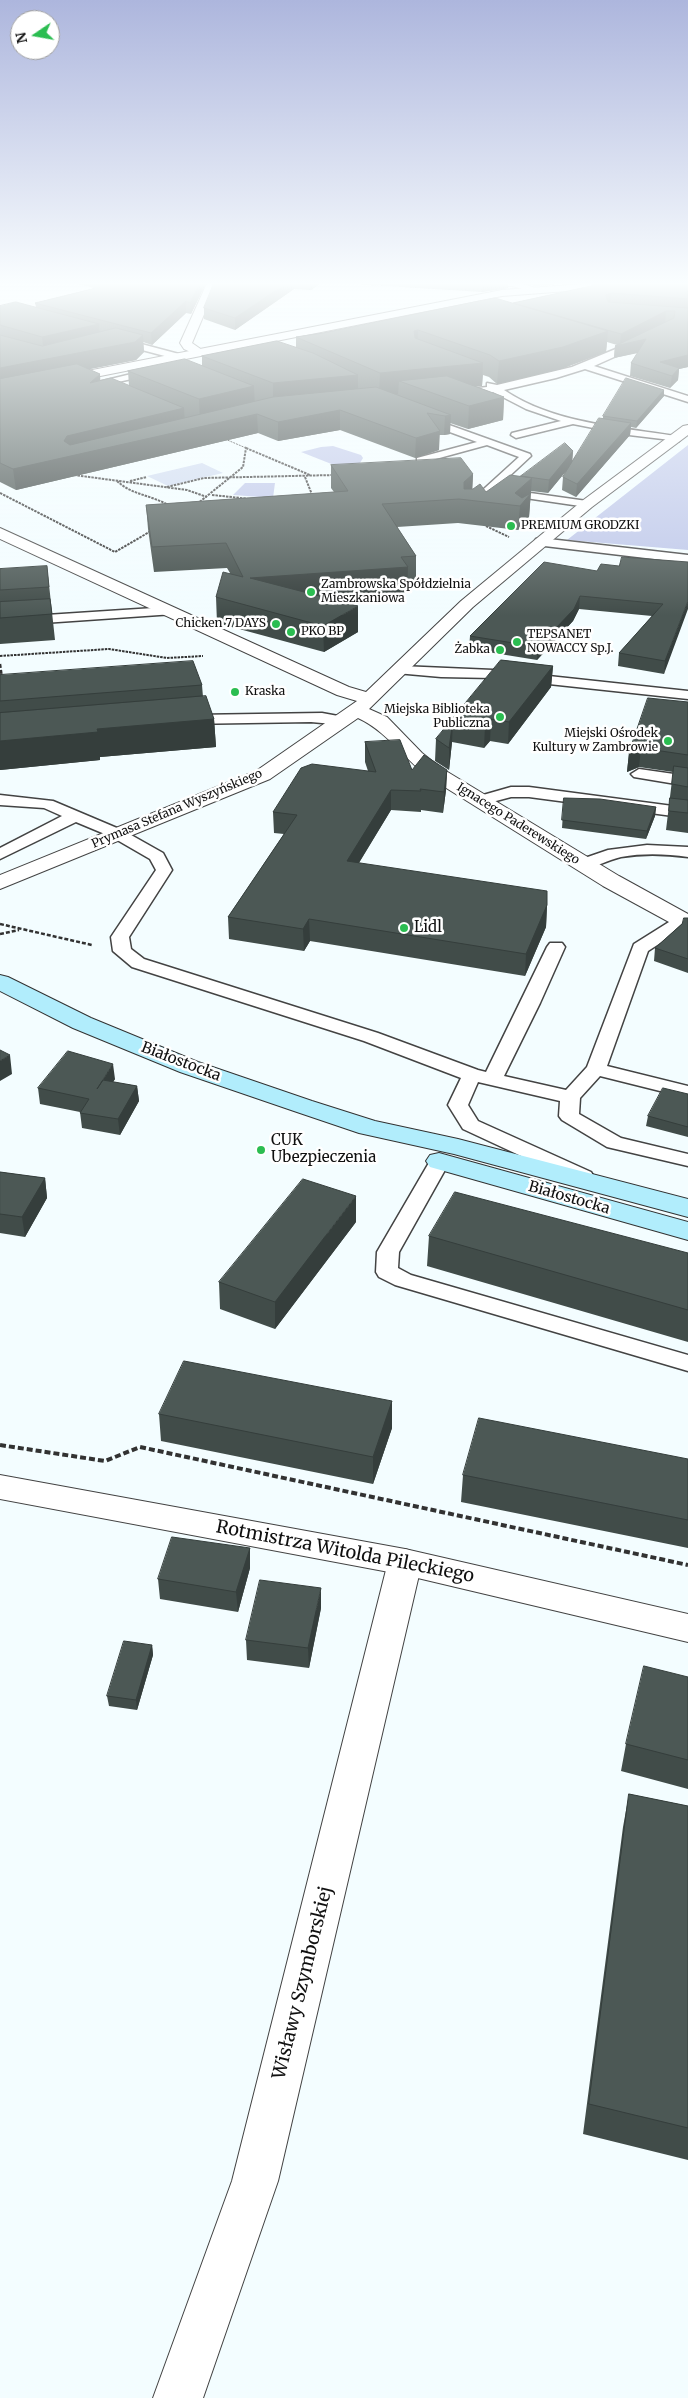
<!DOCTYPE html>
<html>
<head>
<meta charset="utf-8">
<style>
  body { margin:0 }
  #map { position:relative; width:688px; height:2398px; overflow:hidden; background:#f3fdff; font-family:Merriweather,serif }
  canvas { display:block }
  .north { position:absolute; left:10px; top:10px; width:50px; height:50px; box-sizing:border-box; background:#fff; border:1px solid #9f9f9f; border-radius:50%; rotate:258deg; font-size:14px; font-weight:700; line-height:20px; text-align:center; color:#101010 }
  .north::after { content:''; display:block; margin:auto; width:18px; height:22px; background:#2bbd51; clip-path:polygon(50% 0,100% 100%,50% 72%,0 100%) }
</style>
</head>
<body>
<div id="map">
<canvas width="688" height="2398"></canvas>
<div class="north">N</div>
</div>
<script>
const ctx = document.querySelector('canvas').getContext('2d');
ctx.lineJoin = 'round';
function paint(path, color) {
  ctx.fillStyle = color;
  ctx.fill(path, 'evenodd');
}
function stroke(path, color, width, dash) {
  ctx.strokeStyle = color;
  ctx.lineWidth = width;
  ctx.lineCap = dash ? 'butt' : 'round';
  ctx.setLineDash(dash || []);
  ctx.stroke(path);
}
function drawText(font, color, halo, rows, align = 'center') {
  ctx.font = font + ' Merriweather,serif';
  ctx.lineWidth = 5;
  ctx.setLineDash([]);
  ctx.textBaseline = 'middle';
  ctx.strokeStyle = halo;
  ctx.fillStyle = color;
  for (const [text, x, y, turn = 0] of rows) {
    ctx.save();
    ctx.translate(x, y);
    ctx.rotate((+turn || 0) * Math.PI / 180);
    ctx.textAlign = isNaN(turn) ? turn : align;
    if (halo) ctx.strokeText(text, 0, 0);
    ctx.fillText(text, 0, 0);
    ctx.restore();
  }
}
paint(new Path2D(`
  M688,445V550L567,540Z
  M333,446L361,455L363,458L360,463L339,467L301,452L321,447Z
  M245,483H275L273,498L233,495Z`), '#bdc6e9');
paint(new Path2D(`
  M202,463L223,473L168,486L147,476Z`), '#cedaf0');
const service = new Path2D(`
  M115,337L179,354L181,356L176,359L112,342V338Z
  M640,339L644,342L643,344L594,366L688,396V402L585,369L556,378L504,390C552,423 619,427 675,436L680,439L679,441L629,435L573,424L516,438L511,435L512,433L561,421L526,409L493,392L460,396L455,393L460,390L487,387V383L497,385L572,367Z
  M156,368L159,369V373L95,387L90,384Z
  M424,416L530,454L531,456L472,511H464V507L519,457L487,445L421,463L417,462V458L477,442L420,421L419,419Z
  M502,489L587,501L593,504L587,507L498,494V490Z
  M540,538L688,555V563L536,545L534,542L536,539Z
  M169,607L175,611L174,614L0,626V618Z
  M401,666L493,670L688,691V699L493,678L441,677L396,673L394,670Z
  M322,713L349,718L351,721L344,725L311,722L185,724L178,720L180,717L194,715Z
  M639,769L688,776V786L634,777L631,774Z
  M511,787H529L688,808V818L529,797H511L481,805L473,800L476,797Z
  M0,795L53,801L124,831L163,853L172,870L129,937L131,949L144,959L378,1033L478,1070L486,1072L547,947L550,943H562L565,947L540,1003L504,1076L566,1090L587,1067L634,944L677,917H688V925L648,951L607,1066L688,1086V1098L600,1076L580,1098L579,1114L621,1138L688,1154V1166L607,1147L562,1120L559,1116L560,1101L478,1082L468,1105L478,1121L591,1172L594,1177L591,1182L584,1183L577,1182L463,1129L448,1105L461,1078L364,1041L132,967L113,951L111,937L156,870L150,859L112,837L76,822L0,859V848L62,816L44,808L0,805Z
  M647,845L688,847V857C666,854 644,853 621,857C607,860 590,871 576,867L574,864L576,861L608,850Z
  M440,1155L447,1157L450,1161L399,1252L398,1268L411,1275L688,1355V1371L395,1285L379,1277L376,1272L377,1252L430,1161L433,1157Z`);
const minor = new Path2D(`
  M208,281H218L192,343L205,352L199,356L184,349L180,343Z
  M470,281H516L538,289L533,292L512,286L475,284Z
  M688,425V435L592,507L473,607L369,709L387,717L422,753L441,768L619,876L688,914V930L680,928L603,886L427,776C404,758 385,730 358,718L270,779L0,889V875L256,771L357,701L337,695L0,539V528L349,687L366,692L461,601L582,501L683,426Z
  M405,1549L417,1553L422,1562L278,2181L203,2398H153L232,2181L388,1562L393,1553Z`);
const tertiary = new Path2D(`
  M624,281H664L659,284L502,296L0,396V388L502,290Z
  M0,1475L405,1549L688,1614V1642L405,1575L0,1499Z`);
const secondary = new Path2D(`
  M0,975L8,977L91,1018L198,1062L312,1101L375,1121L458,1139L688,1199V1217L454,1154L359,1133L294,1111L180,1072L73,1028L0,991Z
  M439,1153L688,1222V1240L430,1167L426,1161L430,1155Z`);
stroke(service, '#434343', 3);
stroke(minor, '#434343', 2);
stroke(tertiary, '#434343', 2);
stroke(secondary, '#323232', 2);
stroke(new Path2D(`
  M225,439L246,448`), '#323232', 1, [2, 1]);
stroke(new Path2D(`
  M246,448L310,475
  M74,475L187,490L207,497
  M305,477L313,497
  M117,481C133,496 154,495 171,507
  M130,481L147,477
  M167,487L204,478L335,475
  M0,493L115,552L151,531
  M212,495L250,499
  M197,504L243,467L246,448L244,447
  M486,526L509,537
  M0,656L109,649L167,658L203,656`), '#323232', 2, [2.5, 1]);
stroke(new Path2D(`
  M0,664L2,678
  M0,924L92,945
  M0,934L19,930`), '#323232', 2.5, [4, 2]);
stroke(new Path2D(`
  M0,1445L105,1461L140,1447L688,1565`), '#323232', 4, [6, 3]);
paint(service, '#fff');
paint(minor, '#fff');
paint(tertiary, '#fff');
paint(secondary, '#b1edfc');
paint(new Path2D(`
  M63,281H207L191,314L186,313L152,345L143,342L144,352L136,360L88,369L100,381L129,386L128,371L202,366V356L296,347V337L513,303L591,286L592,281L534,286L520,281H688V367L679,369L678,380L670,388L630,376L631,363L638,353L614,358L615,346L617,345L607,342L606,352L561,369L497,384L489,377L483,375L482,386H475L504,397L503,420L468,429L450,423V434L444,435H439V450L415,458L340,430L278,441L258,433L16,490L0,482V306L36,307L35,303L95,288Z
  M215,281H508V288L482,292L322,282L311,290L294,289L235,330L204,319V308Z
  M664,390V396L636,428L631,427L630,435L576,497L562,490L563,477L566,471L548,493L531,491L529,517L518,530L458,523L397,527L416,556V581L407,582V592L327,598L358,632L324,652L217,623L216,597L230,573L227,568L154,572L148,529L146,505L334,492L331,488V465L473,474L472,489L486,492L573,451L572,461L603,418V416Z
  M688,562L664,674L618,666L619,653L652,616L579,609L573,621L537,660L469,649L470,636L597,571L619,566Z
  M47,566L55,640L0,644V569Z
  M501,660L553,666L551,687L508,744L490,741L484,748L452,742L449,770L435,761L436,739Z
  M0,675L202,685L203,697L214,719L216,747L100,757V760L0,770Z
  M688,702V833L666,830L673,772L639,767L627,772L629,753Z
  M365,742L412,770H447L446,790L443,813L421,810V812L391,810L359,863L547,905L546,927L525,976L310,941L304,951L229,939L228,917L284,834L274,833L273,812L368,771L365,762Z
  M564,798L656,807L655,816L646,839L562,828Z
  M688,918V973L654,961L655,948Z
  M115,1079L113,1082L137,1086L139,1101L120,1135L82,1128L80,1112L40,1104L38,1088Z
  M688,1094V1137L646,1126L648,1116Z
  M0,1172L45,1178L47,1198L25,1237L0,1233Z
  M356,1222L275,1329L220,1309L219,1282Z
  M429,1236L688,1253V1342L427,1266Z
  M392,1401V1428L373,1484L161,1441L159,1414Z
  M688,1459V1548L461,1502L463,1475Z
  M250,1548V1568L238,1612L160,1599L158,1579Z
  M321,1608L309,1668L247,1660L246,1640Z
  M152,1645L153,1655L137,1710L109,1706L107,1696Z
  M688,1677V1789L621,1771L626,1744Z
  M629,1794L688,1806V2160L583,2134L623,1827Z`), '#414c49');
paint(new Path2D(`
  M201,281H207L191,314L190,303Z
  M290,281H294V289L235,330V318Z
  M311,281H322V282L311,290Z
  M482,281H508V288L482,292Z
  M535,281H592L534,286Z
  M611,293L610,304L605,306L606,295Z
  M186,301V313L152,345L151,333Z
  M666,311L665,322L646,339L645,351L614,358L615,346L620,345L621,334Z
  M99,324L100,341L44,354L42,337Z
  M418,330L417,351L414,331Z
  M608,331L606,352L561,369L497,384L499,361Z
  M143,335L144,352L136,360L0,387V368Z
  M688,355V367L679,369L678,380L670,388L672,376L660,362Z
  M483,363L482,386L428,391L399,381L398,394L379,396L380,373Z
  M100,374L101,392L90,383Z
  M358,375V398L273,406V383Z
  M254,386L255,410L200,423L199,399Z
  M664,390V396L636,428L637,421Z
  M504,397L503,420L468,429L469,406Z
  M184,408L185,428L257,414L258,433L16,490L13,469L64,441L67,436Z
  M340,410V430L278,441V422Z
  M451,415L450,434L444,435L445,416Z
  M631,423L630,435L576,497L577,484Z
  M440,431L439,450L415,458L416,438Z
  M573,451L572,464L548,493L549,480Z
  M473,474L472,497L463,500L464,482Z
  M532,478L529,517L518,530L520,506L515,493Z
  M408,567L407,592L251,604L250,578Z
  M580,596L579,609L573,621L537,660L538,647Z
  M688,601V609L664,674L665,661Z
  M358,606V632L324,652L323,626Z
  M553,666L551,687L508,744L509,722Z
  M214,719L216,747L100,757V760L0,770V741L97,729Z
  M491,719L490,741L484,748L485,726Z
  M453,720L452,742L449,770V748Z
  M641,748L639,767L627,772L629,753Z
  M447,770L446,790L443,813L444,792Z
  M391,790V810L347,882V861Z
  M656,807L655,816L646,839L647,831Z
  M547,905L546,927L525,976L526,954Z
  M309,919L310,941L304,951L303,929Z
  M10,1055L12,1074L0,1081V1061Z
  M113,1064L115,1079L98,1104L97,1089Z
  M137,1086L139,1101L120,1135L118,1119Z
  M45,1178L47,1198L25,1237L22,1217Z
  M356,1196V1222L275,1329V1302Z
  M392,1401V1428L373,1484V1457Z
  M250,1548V1568L238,1612L236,1592Z
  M321,1588V1608L309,1668L308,1648Z
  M152,1645L153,1655L137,1710L136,1700Z`), '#353e3c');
const building = new Path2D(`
  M108,281H201L190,303L186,301L151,333L35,303L117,283Z
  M215,281H290L235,318L204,308Z
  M592,281H688V299L611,293L606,295L608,302L688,308V355L660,362L679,368L672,376L631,363L646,339L615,346L674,318L675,311H666L621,334L513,303L591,286L594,283Z
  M495,298L608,331L563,347L499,361L490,355L418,330L414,331L415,338L483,363L380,373L296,337L323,333Z
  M16,302L99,324L42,337L0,325V306Z
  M116,328L143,335L135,342L0,368V335L42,346Z
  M277,341L313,353L358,375L273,383L202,356Z
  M185,359L254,386L199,399L128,371Z
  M77,364L100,374L90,383L111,378L184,408L67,436L64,441L70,445L273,397L376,387L451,415L445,416L427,413L440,431L416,438L340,410L278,422L257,414L13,469L0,463V379Z
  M447,376L504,397L469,406L399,381Z
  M626,378L664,390L637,421L603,416Z
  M599,418L631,423L577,484L563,477Z
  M565,443L573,451L549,480L521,476Z
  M461,458L473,474L464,482V489H473L480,484L486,492L510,475L532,478L515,493L522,498L531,493L520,506L459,499L382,504L416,556L401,557L408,567L250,578L358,606L323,626L216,597L223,572L243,577L226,543L152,547L146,505L348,491L331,465Z
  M622,557L688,562V601L665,661L619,653L663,604L580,596L574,609L538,647L470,636L544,562L597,571L601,564L619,566Z
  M47,566L49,587L0,590V569Z
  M50,599L52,614L0,618V602Z
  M501,660L553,666L509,722L491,719L485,726L453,720L449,748L436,739Z
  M193,661L202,685L0,701V675Z
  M206,696L214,719L97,729L98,732L0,741V713Z
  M648,698L688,702V755L641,748L629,753Z
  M400,740L412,770L424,755L447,770L444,792L420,789L421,791L391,790L347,861L547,891V905L526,954L309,919L303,929L228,917L297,815L273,812L301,768L312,764L376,772L365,742Z
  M674,766L688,768V787L672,784Z
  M564,798L600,799L656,807L647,831L562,820Z
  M670,798L688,800V813L669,811Z
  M684,918H688V959L655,948L682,924Z
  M0,1050L10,1055L0,1061Z
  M68,1051L113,1064L97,1089L103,1080L137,1086L118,1119L80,1113L89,1099L38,1088Z
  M663,1088L688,1094V1127L648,1116Z
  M0,1172L45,1178L22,1217L0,1214Z
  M303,1179L356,1196L275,1302L219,1282Z
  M455,1192L688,1253V1310L429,1236Z
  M184,1361L392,1401L373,1457L159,1414Z
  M479,1418L688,1459V1520L463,1475Z
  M172,1537L250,1548L236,1592L158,1579Z
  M260,1580L321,1588L308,1648L246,1640Z
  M124,1641L152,1645L136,1700L107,1696Z
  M644,1666L688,1677V1760L626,1744Z
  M629,1794L688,1806V2128L589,2104Z`);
paint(building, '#4c5855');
stroke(building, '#353e3c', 1);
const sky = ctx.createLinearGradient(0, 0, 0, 616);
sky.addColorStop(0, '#adb6dd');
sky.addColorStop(0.46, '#fafeff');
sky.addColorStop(1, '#fafeff00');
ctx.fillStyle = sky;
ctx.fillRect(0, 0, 688, 616);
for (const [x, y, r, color] of [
  [511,526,5,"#2bbd51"],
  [311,592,5,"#2bbd51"],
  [276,624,5,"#2bbd51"],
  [291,632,5,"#2bbd51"],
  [517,642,5,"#2bbd51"],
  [500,650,5,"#2bbd51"],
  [235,692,5,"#2bbd51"],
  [500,717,5,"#2bbd51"],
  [668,741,5,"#2bbd51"],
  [404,928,5,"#2bbd51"],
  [261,1150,5,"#2bbd51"]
]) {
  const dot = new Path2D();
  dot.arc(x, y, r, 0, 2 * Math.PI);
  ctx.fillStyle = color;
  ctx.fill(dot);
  stroke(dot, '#fff', 2);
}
drawText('12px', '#101010', '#fff', [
  ["PREMIUM GRODZKI",521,526],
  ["Zambrowska Spółdzielnia",321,585],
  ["Mieszkaniowa",321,599],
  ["Chicken 7 DAYS",266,624,"right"],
  ["PKO BP",301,632],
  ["TEPSANET",527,635],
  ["NOWACCY Sp.J.",527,649],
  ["Żabka",490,650,"right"],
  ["Kraska",245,692],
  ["Miejska Biblioteka",490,710,"right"],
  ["Publiczna",490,724,"right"],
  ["Miejski Ośrodek",658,734,"right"],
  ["Kultury w Zambrowie",658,748,"right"]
], 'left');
drawText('12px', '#101010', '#fff', [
  ["Prymasa Stefana Wyszyńskiego",177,809,-23],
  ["Ignacego Paderewskiego",518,824,32]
]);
drawText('15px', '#101010', '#fff', [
  ["Lidl",414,928],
  ["CUK",271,1141],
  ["Ubezpieczenia",271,1158]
], 'left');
drawText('15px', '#101010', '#fff', [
  ["Białostocka",181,1062,21],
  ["Białostocka",569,1198,16]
]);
drawText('18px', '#101010', '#fff', [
  ["Rotmistrza Witolda Pileckiego",345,1552,11],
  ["Wisławy Szymborskiej",303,1983,-76]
]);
</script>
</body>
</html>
